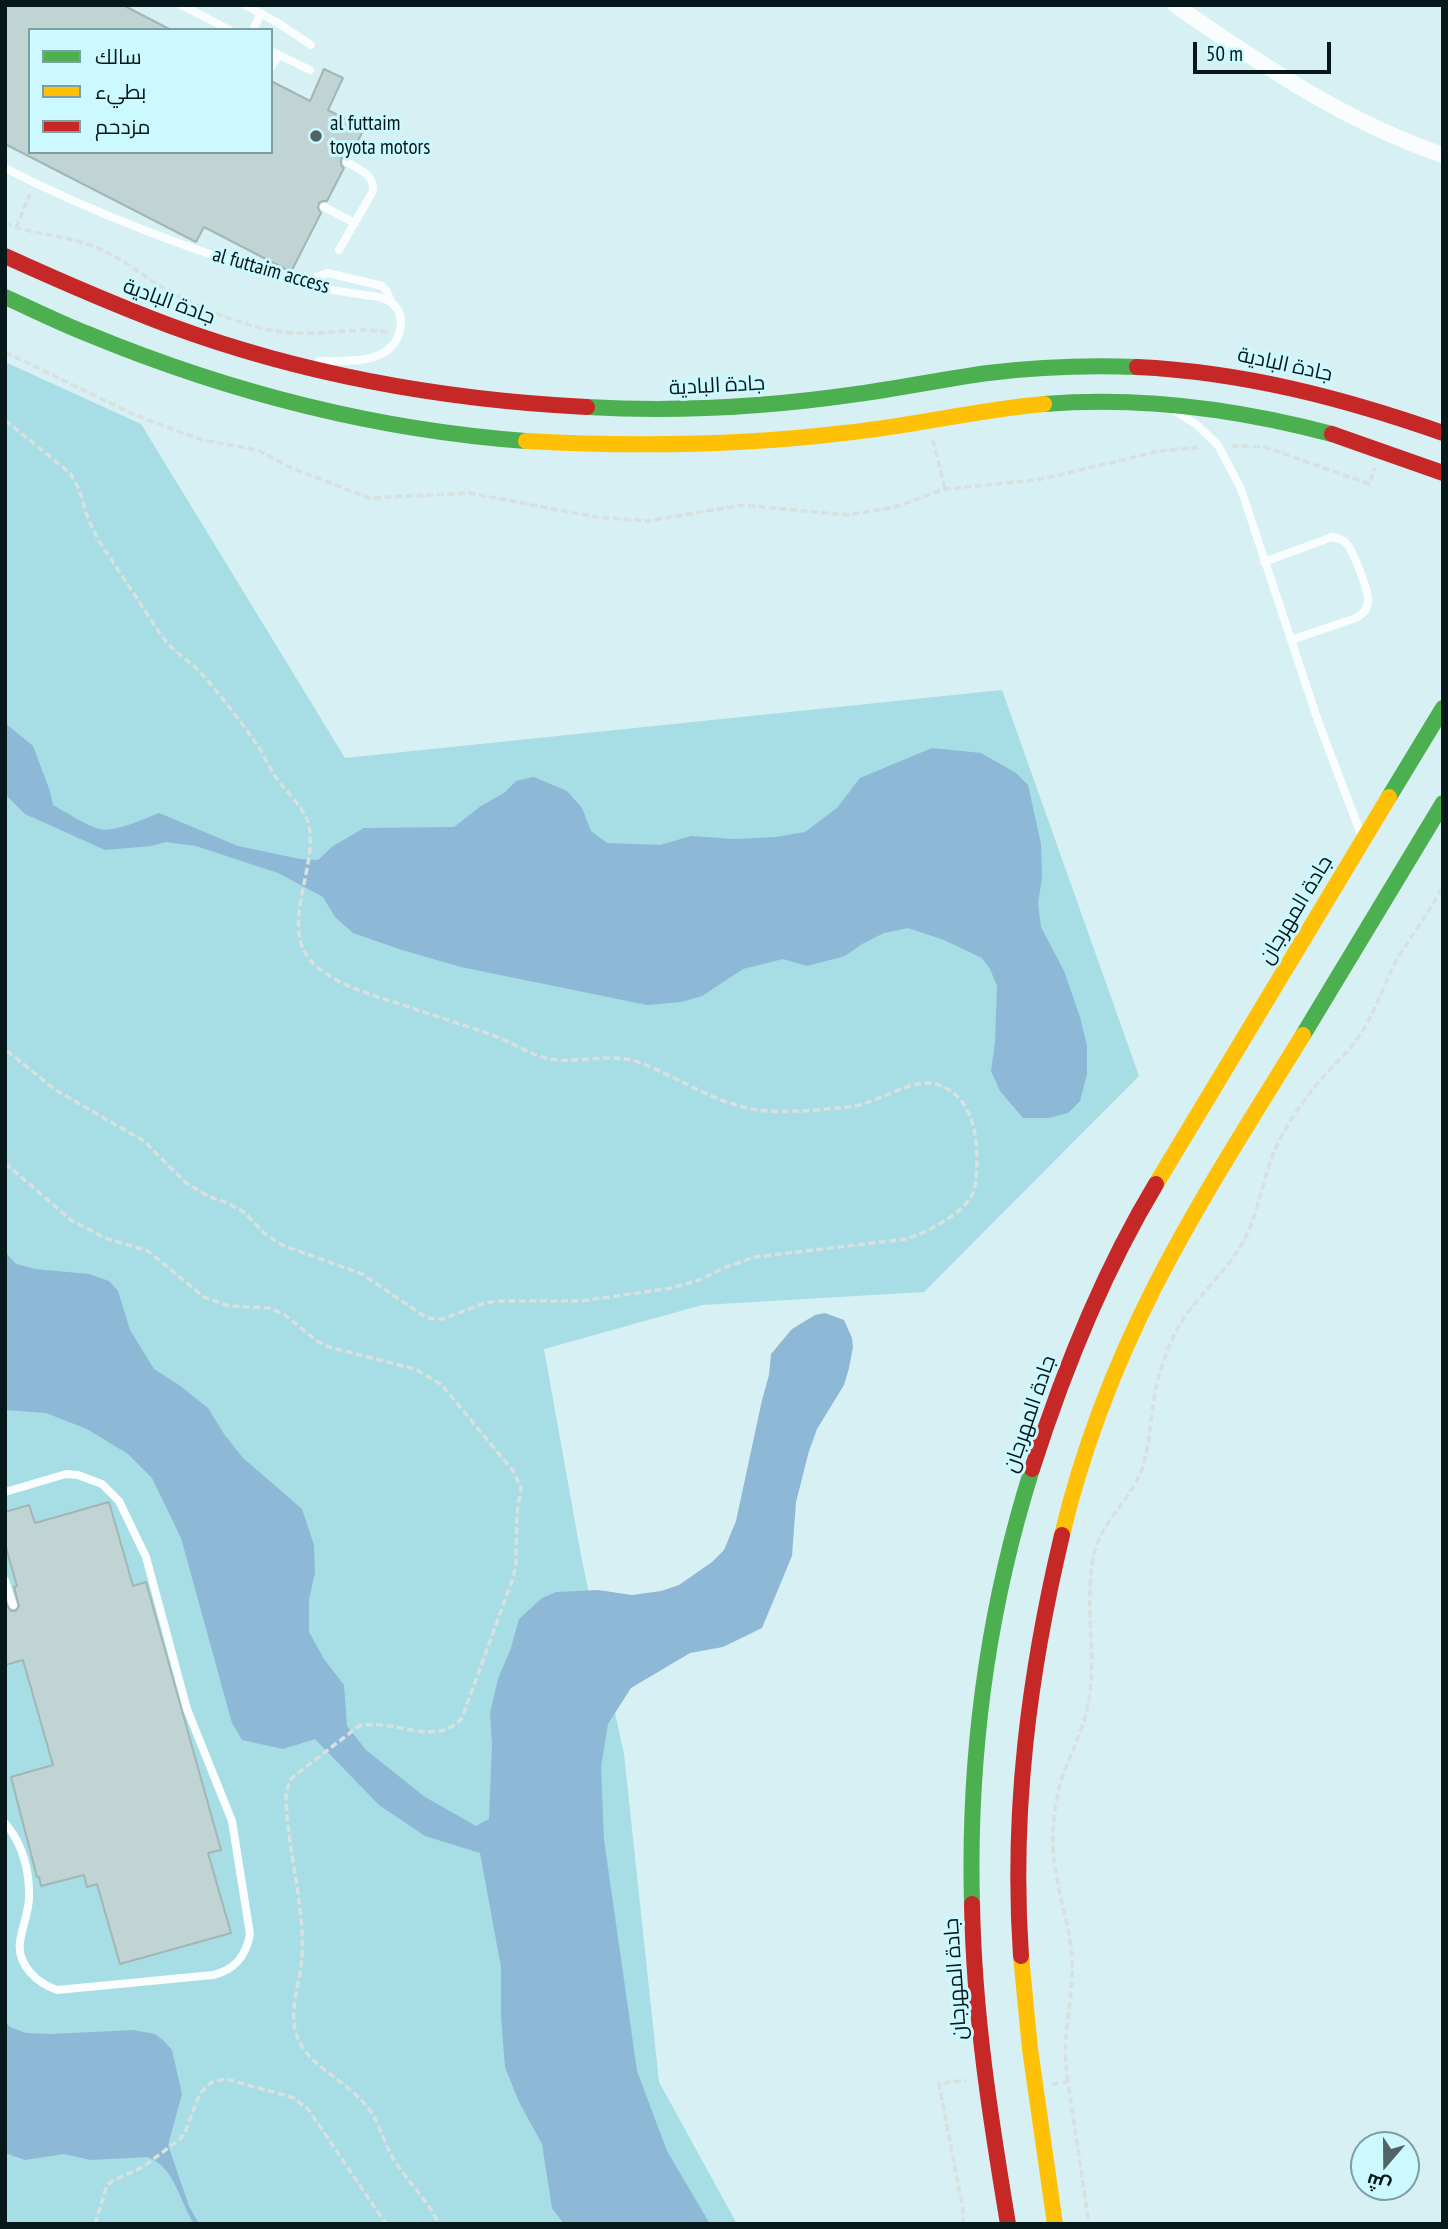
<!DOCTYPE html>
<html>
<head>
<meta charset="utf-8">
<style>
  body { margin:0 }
  #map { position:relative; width:1448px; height:2229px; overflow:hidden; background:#d7f0f3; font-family:"PT Sans Narrow",Cairo,sans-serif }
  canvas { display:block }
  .frame { position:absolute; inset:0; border:7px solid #07181a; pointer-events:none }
  .legend { position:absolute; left:28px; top:28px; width:245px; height:126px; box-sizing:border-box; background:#cbf9ff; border:2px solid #7d9fa3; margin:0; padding:9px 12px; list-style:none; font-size:21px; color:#07181a }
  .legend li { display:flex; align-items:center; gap:14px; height:35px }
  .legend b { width:35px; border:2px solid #7d9fa3 }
  .north { position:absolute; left:1350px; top:2131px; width:70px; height:70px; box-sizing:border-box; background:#cbf9ff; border:2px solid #7d9fa3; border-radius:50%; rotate:200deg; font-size:19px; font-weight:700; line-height:28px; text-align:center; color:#07181a }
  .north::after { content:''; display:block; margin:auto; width:24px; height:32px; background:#506466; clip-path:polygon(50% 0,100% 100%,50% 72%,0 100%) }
  .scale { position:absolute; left:1193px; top:42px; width:138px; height:32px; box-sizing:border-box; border:4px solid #07181a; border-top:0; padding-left:9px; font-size:21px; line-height:24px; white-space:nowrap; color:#07181a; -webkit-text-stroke:5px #cbf9ff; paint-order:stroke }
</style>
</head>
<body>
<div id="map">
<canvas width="1448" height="2229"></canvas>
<div class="frame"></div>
<ul class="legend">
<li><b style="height:9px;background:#4caf50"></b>سالك</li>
<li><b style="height:9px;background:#ffc107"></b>بطيء</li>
<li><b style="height:9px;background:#c62828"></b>مزدحم</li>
</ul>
<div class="north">ش</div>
<div class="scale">50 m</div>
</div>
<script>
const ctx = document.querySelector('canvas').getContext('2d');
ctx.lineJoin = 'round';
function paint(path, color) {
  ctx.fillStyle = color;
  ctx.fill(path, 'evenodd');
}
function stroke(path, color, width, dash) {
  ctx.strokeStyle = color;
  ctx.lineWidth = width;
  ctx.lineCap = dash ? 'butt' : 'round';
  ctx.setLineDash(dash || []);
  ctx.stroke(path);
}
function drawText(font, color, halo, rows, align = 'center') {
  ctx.font = font + ' "PT Sans Narrow",Cairo,sans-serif';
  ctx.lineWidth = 6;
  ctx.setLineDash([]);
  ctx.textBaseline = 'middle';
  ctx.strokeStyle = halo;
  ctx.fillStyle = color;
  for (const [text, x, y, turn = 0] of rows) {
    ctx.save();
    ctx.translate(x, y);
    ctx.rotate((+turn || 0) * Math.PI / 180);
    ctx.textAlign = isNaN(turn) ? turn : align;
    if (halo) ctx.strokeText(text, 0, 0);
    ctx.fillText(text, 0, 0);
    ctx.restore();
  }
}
paint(new Path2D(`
  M5,362L141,424L345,758L1002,690L1139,1076L924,1292L702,1305L544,1349L582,1561L624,1754L659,2082L737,2224H5Z`), '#a7dde4');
paint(new Path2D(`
  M5,723L33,746L50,791L53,805C66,812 85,825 99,829C114,833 144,819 159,813L238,846L300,859L318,860L333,846L364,828L454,827L481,806L504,793L516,781L534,777L567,791L582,808L591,831L607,843L660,845L691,836L734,839L776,837L805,832L837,808L860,778L932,748L981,753L1016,773L1028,785L1041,844L1042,878L1038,903L1041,927L1064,971L1080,1017L1087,1046V1074L1080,1101L1068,1113L1049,1118H1023L1000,1091L991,1071L995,1043L997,986L990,969L982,958L944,940L908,928L884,933L862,944L845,956L807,966L783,959L743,969L702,996L681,1002L647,1005L461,967L402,950L353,933L335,917L323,897L278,873L196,846L166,842L151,846L105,850L25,814L5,794Z
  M5,1252L16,1264L35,1269L89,1274L109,1281L118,1291L130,1330L154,1369L179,1385L208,1408L224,1434L243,1458L302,1509L314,1545L315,1573L309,1599V1632L324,1659L344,1685L347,1726L366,1750L425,1797L476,1826L489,1819L492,1744L490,1713L498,1679L511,1648L519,1619L542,1598L556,1592L598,1590L632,1595L661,1591L679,1585L712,1562L724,1550L736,1521L762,1400L769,1375L771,1354L792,1329L815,1315L825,1313L844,1320L852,1338L853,1347L849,1368L844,1385L817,1429L809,1451L796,1502L792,1556L762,1628L723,1647L690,1653L631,1688L608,1724L601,1767L604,1840L637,2071L667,2151L710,2224H564L552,2208L542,2144L519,2102L505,2067L501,2016V1967L480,1853L425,1836L379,1805L315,1739L283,1749L242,1740L232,1723L181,1538L152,1478L128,1454L87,1429L46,1413L5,1410Z
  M5,2022L10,2027L26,2033L52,2034L133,2030L155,2034L164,2041L172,2050L182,2094L168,2145L189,2206L199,2224H194C180,2202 174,2165 147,2157L91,2160L64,2154L25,2160L5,2153Z`), '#8db8d6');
const building = new Path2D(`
  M5,5H123L171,30H30V152H271V81L310,101L324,69L343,78L328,110L364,129L350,156H344L341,159V165L344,168L327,201H323L319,203L318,208L321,213L291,272L204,227L196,242L5,144Z
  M109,1502L133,1586L146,1582L221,1850L208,1853L231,1933L120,1964L97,1884L87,1887L84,1875L41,1886L39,1877H37L11,1777L53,1765L23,1660L5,1665V1602L11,1611H16L19,1606L14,1587L17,1586L5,1544V1512L29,1505L35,1523Z`);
paint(building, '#c0d4d4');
stroke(building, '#a3b6b6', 2);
stroke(new Path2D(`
  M5,223C35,236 68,235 98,248C119,257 138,272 157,284C193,305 235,324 276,331C314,338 351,326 388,332
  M16,228L30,194
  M5,352L135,415L202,440L258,450L289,467L369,498L469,493L596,517L647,521L743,505L848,515L895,507L945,489L1037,480L1160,451L1200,447
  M5,420L70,473L79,489L88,519L99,541L161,635C172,651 189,660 202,674C222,697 242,723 260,749C265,757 269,767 275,776C285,791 302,805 308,822C321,866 274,931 317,967C340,986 369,994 397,1003C429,1014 461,1024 492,1035C512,1042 530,1055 550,1059C579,1064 610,1052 638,1062C682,1078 718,1107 767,1111C791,1113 830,1109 855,1106C882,1101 918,1073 944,1087C973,1101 977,1135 977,1163C976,1176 977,1189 969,1200C958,1216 925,1233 906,1239L755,1257L726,1267L699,1280L672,1288L581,1301H497L484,1303L443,1319L427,1318L362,1274L282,1245L265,1234L244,1212L227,1203L208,1196L186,1183L144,1141L54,1089L5,1049
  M933,440L945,489
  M1232,446L1265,447L1369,484L1375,468
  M5,1163L71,1220L105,1238L148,1251L204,1297L229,1306L269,1308L285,1315L317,1341L329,1347L415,1369L441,1384L514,1472L521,1488L517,1513L516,1564L513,1578L462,1718C435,1749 392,1717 359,1726L294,1776L290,1780L286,1793C286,1847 305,1903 302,1957C300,1987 285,2017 301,2045C316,2069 346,2082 364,2103C380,2120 383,2144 396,2163C410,2184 428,2201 439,2224
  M1068,2082C1060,2036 1074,2003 1072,1959C1069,1915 1050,1874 1053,1829C1054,1812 1057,1794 1062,1778C1071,1752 1083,1732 1088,1704C1098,1654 1083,1605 1094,1554C1101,1522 1130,1501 1142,1469C1149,1448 1150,1427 1153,1405C1156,1384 1162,1362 1171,1342C1187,1303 1223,1278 1243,1242C1261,1209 1263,1170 1281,1137C1293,1115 1309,1092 1327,1073C1337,1062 1348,1052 1357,1039C1374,1016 1382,988 1395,963C1410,936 1430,913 1443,885
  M1052,2084L1068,2082L1089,2224
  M95,2224L107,2185L114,2180L143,2167L180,2139L186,2130L200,2093L212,2082L226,2079L284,2095L294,2098L308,2109L386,2224
  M963,2224V2210L939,2084L966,2080`), '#d8e0e0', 3.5, [7, 3.5]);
stroke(new Path2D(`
  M181,5L230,30
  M245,5L278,23L311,45
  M253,30L261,13
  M271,51L310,70
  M271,67L279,55
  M5,168C96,215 193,250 291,281C314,288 340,291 364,295C372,296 382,296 389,301C397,306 401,314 401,323C398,366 349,361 319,361
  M324,207L355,223
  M339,250L373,191C374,174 360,170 347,162
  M297,283L328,273L382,286L387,291L391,302
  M1175,411L1197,425L1218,445L1241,489L1318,721L1362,837
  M1264,562L1332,537C1338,538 1343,539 1347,544C1353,551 1369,591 1368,601C1368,609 1363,614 1356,618L1291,640
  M5,1492L66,1474L78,1475L102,1484L119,1501L146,1557L187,1709L232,1821L250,1934C246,1956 235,1970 213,1975L57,1990C37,1983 17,1965 20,1942C22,1928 28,1914 29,1899C30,1872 23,1844 5,1823
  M5,1580L13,1605`), '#f9fdfd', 8);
stroke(new Path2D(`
  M1175,5C1259,63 1345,122 1443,155`), '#f9fdfd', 16);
stroke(new Path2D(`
  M5,297C32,309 60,323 88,334C226,391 376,430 526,441
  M1044,404C1141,396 1238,409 1332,434
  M587,407C677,412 768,407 857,394C901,388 944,379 988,373C1037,367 1087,365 1137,367
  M1389,797L1443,708
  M1303,1035L1443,803
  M972,1904C968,1758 988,1609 1032,1469`), '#4caf50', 16);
stroke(new Path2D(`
  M526,441C635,447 736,446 844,433C912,426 977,410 1044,404
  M1156,1184L1389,797
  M1062,1535C1082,1451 1116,1363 1155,1286C1199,1200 1252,1118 1303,1035
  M1021,1956L1030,2049L1055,2224`), '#ffc107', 16);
stroke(new Path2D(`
  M5,256C60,281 115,305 171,326C304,375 446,400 587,407
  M1137,367C1243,372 1343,398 1443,433
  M1332,434L1443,473
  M1032,1469C1063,1372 1103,1272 1156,1184
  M972,1904C974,2014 990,2116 1008,2224
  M1021,1956C1011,1812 1029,1674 1062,1535`), '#c62828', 16);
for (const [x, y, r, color] of [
  [316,136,7,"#506466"]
]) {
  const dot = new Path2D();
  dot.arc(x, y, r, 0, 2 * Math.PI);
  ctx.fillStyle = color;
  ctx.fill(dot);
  stroke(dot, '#cbf9ff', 2.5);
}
drawText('21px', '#07181a', '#cbf9ff', [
  ["al futtaim",330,124],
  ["toyota motors",330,148]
], 'left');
drawText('21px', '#07181a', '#cbf9ff', [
  ["al futtaim access",271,271,16],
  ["جادة البادية",169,302,20],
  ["جادة البادية",1285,365,12],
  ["جادة البادية",717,386,-3],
  ["جادة المهرجان",1296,910,-59],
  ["جادة المهرجان",1030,1414,-71],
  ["جادة المهرجان",956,1979,-94]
]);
</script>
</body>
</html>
